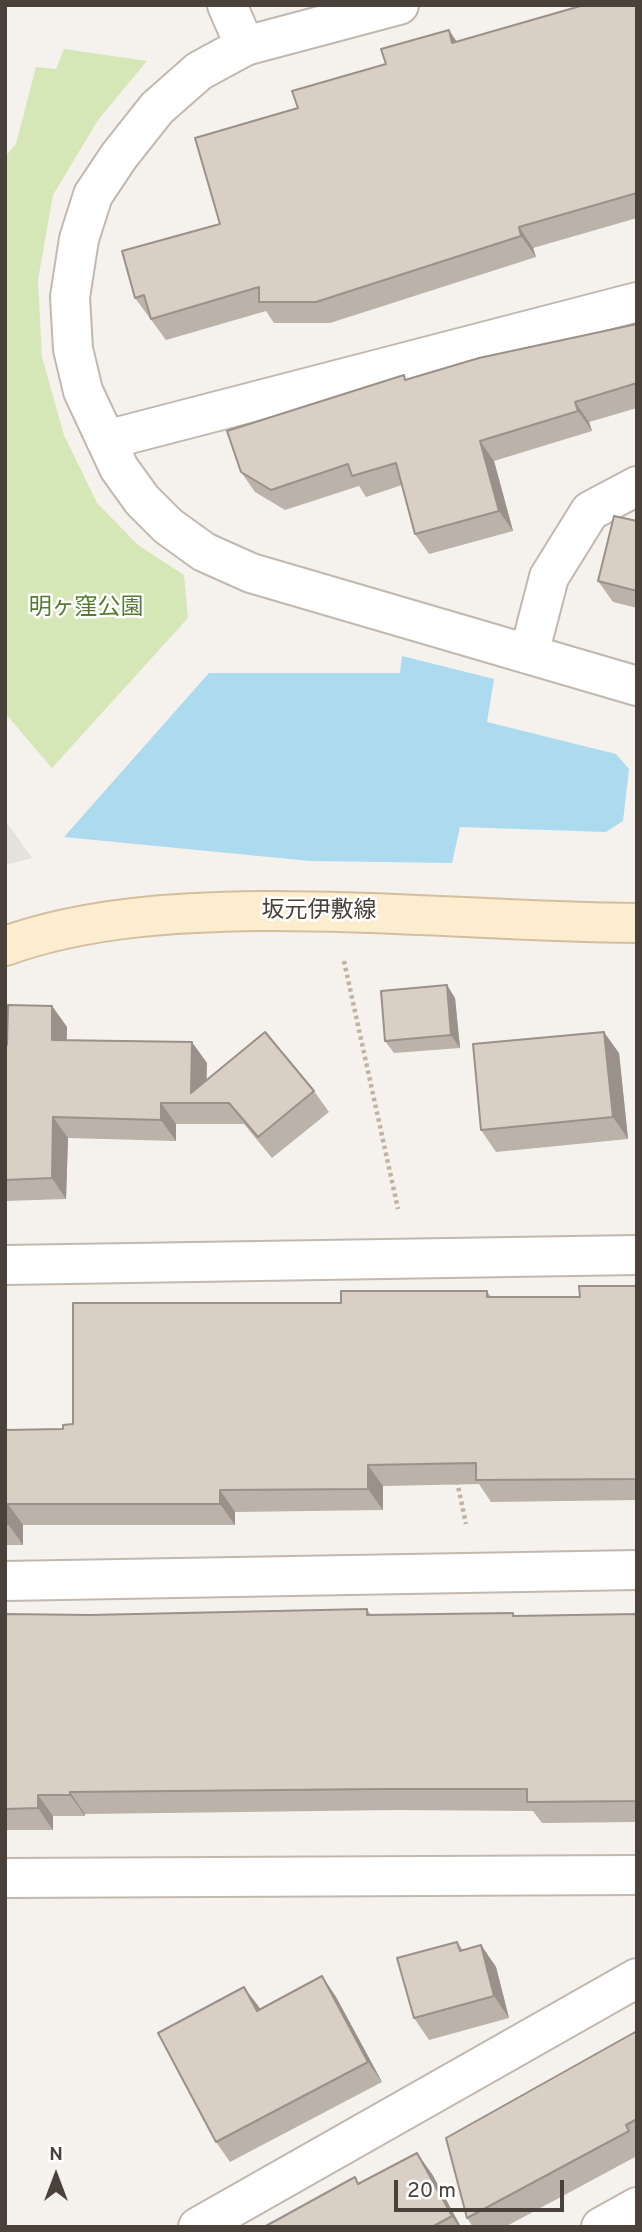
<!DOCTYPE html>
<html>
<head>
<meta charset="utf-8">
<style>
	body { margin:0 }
	#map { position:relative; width:642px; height:2232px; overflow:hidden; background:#f5f1ec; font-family:Overpass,sans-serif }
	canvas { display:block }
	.frame { position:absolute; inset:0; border:7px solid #4a423a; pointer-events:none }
	.north { position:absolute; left:21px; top:2141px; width:70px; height:70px; -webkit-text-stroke:5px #fff; paint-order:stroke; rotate:0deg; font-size:19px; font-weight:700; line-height:28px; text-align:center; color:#4a423a }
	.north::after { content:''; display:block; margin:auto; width:24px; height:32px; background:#4a423a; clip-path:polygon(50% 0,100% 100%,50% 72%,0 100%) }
	.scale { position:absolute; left:394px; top:2180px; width:170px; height:32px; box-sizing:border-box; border:4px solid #4a423a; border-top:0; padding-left:9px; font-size:21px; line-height:24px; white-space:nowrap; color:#4a423a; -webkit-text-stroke:5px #fff; paint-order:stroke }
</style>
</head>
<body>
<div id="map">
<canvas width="642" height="2232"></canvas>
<div class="frame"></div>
<div class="north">N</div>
<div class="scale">20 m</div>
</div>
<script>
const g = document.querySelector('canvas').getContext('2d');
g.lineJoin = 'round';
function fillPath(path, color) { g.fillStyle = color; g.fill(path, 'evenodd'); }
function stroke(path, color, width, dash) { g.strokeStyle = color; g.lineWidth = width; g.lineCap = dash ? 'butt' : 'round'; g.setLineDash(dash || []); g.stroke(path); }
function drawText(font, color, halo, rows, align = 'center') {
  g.font = font + ' Overpass,"Noto Sans JP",sans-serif'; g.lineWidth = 5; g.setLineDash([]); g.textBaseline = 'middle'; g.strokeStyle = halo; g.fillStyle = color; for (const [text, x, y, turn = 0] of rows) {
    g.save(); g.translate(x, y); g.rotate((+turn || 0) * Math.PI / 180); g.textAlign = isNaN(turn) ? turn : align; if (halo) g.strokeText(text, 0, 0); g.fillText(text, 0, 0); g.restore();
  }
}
fillPath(new Path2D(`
	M5,820L32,858L5,865Z`), '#e5e1dd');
fillPath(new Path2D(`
	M64,49L147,61L98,120L53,195L38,280L42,357L64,435L97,503L138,545L184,575L188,618L52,768L5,713V157L16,144L36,67L56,69Z`), '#d6e7b7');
fillPath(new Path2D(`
	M402,656L494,679L487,722L616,754L629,769L623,821L606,832L460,827L452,863L310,861L64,837L209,673H400Z`), '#acdaee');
const minor = new Path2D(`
	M227,5L245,46
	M106,440L637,302
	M529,654L549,577L590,511L637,486
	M5,1265L637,1255
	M5,1581L637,1570
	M5,1878L637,1875
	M198,2227L637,1978
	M601,2227L637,2207`);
const tertiary = new Path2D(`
	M399,5L245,46L199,71L157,108L119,156L93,195L79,239L70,297L73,349L83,391L119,468L142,500L168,526L204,552L251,573L637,686`);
const secondary = new Path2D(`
	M5,946C86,917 177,912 261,911C387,910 511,922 637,923`);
stroke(minor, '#c1b8af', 42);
stroke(tertiary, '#c1b8af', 42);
stroke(secondary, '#d3bf9d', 42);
stroke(new Path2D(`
	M344,961L398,1209
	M457,1481L466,1524`), '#c2b3a0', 4.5, [3.5, 3.5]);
stroke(minor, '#fff', 38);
stroke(tertiary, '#fff', 38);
stroke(secondary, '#fdedcf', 38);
fillPath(new Path2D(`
	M637,5V218L533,248L536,257L330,323H274L266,311L166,340L135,298L220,224L298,108L386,64L457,42Z
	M637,324V408L589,422L592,431L494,461L513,531L429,554L415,534L402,485L366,497L359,486L285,510L255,492L241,472L407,380Z
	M637,521V608L613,602L598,581Z
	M455,998L460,1048L394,1053L385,1041Z
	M52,1006L67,1027V1040L207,1063L206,1080L314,1091L329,1112L272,1158L244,1124H176V1141L68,1138L66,1199L5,1201V1045H7Z
	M619,1053L628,1139L496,1152L481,1130Z
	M637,1286V1500L491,1502L479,1484L383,1486V1510L235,1512V1525H23V1545H5V1430L63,1429L341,1303L487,1291L491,1297H580Z
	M367,1609L371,1615L513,1613L515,1616L637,1614V1822L542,1823L533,1811L397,1810L85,1814V1816H53V1830H5V1614L90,1615Z
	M457,1942L463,1950L481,1945L496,1967L509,2018L429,2040L414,2018Z
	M322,1976L336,1997L382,2082L230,2162L216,2142L260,2010Z
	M637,2031V2156L505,2227H473L467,2218Z
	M432,2174L461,2227H264L359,2184Z`), '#bbb2a9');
fillPath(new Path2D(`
	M449,30L463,51L452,43Z
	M519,227L533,248L536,257L521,236Z
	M575,402L589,422L592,431L578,411Z
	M480,441L494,461L513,531L499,511Z
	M447,985L455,998L460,1048L451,1035Z
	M52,1006L67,1027L66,1061L52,1040Z
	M604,1032L619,1053L628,1139L613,1117Z
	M192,1042L207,1063L206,1103L191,1093Z
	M161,1103L176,1124V1141L161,1120Z
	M53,1117L68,1138L66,1199L52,1178Z
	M368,1465L383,1486V1510L368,1489Z
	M220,1490L235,1512V1525L220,1504Z
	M8,1504L23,1525V1545L8,1524Z
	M70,1792L85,1814V1816L70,1795Z
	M38,1795L53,1816V1830L38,1808Z
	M481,1945L496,1967L509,2018L494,1996Z
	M322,1976L336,1997L382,2082L368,2062Z
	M244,1987L259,2007L272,2032L257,2011Z
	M417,2153L432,2174L461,2227H459L452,2216Z`), '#99918a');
const building = new Path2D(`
	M584,5H637V193L519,227L521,236L316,302H259V287L151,319L144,295L135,298L122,251L220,224L195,138L298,108L292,91L386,64L381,49L449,30L452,43Z
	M637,324V383L575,402L578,411L480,441L499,511L415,534L396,463L352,476L348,464L271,490L241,472L227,431L404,375L405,380L479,358Z
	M614,516L637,521V591L598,581Z
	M447,985L451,1035L385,1041L381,991Z
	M8,1005L52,1006V1040L192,1042L191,1093L265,1032L314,1091L258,1137L229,1103H161V1120L53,1117L52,1178L5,1180V1045H7Z
	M604,1032L613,1117L481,1130L473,1044Z
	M579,1286H637V1479L476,1480V1463L368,1465V1489L220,1490V1504H8V1524H5V1430L63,1429V1425L73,1424V1303H341V1291H487V1297H580Z
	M367,1609V1615L513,1613V1616L637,1614V1801L527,1802V1789H382L70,1792V1795H38V1808L5,1809V1614L90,1615Z
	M457,1942L460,1951L481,1945L494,1996L414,2018L397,1958Z
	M322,1976L368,2062L216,2142L158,2033L244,1987L257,2011Z
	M637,2031V2119L626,2125L629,2131L467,2218L446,2138Z
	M417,2153L452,2216L432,2227H264L355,2177L358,2184Z`);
fillPath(building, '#dacfc5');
stroke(building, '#99918a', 2);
drawText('23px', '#537a2e', '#fff', [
	["明ヶ窪公園",86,609]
]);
drawText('23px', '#4a423a', '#fff', [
	["坂元伊敷線",319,912]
]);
</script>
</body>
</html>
